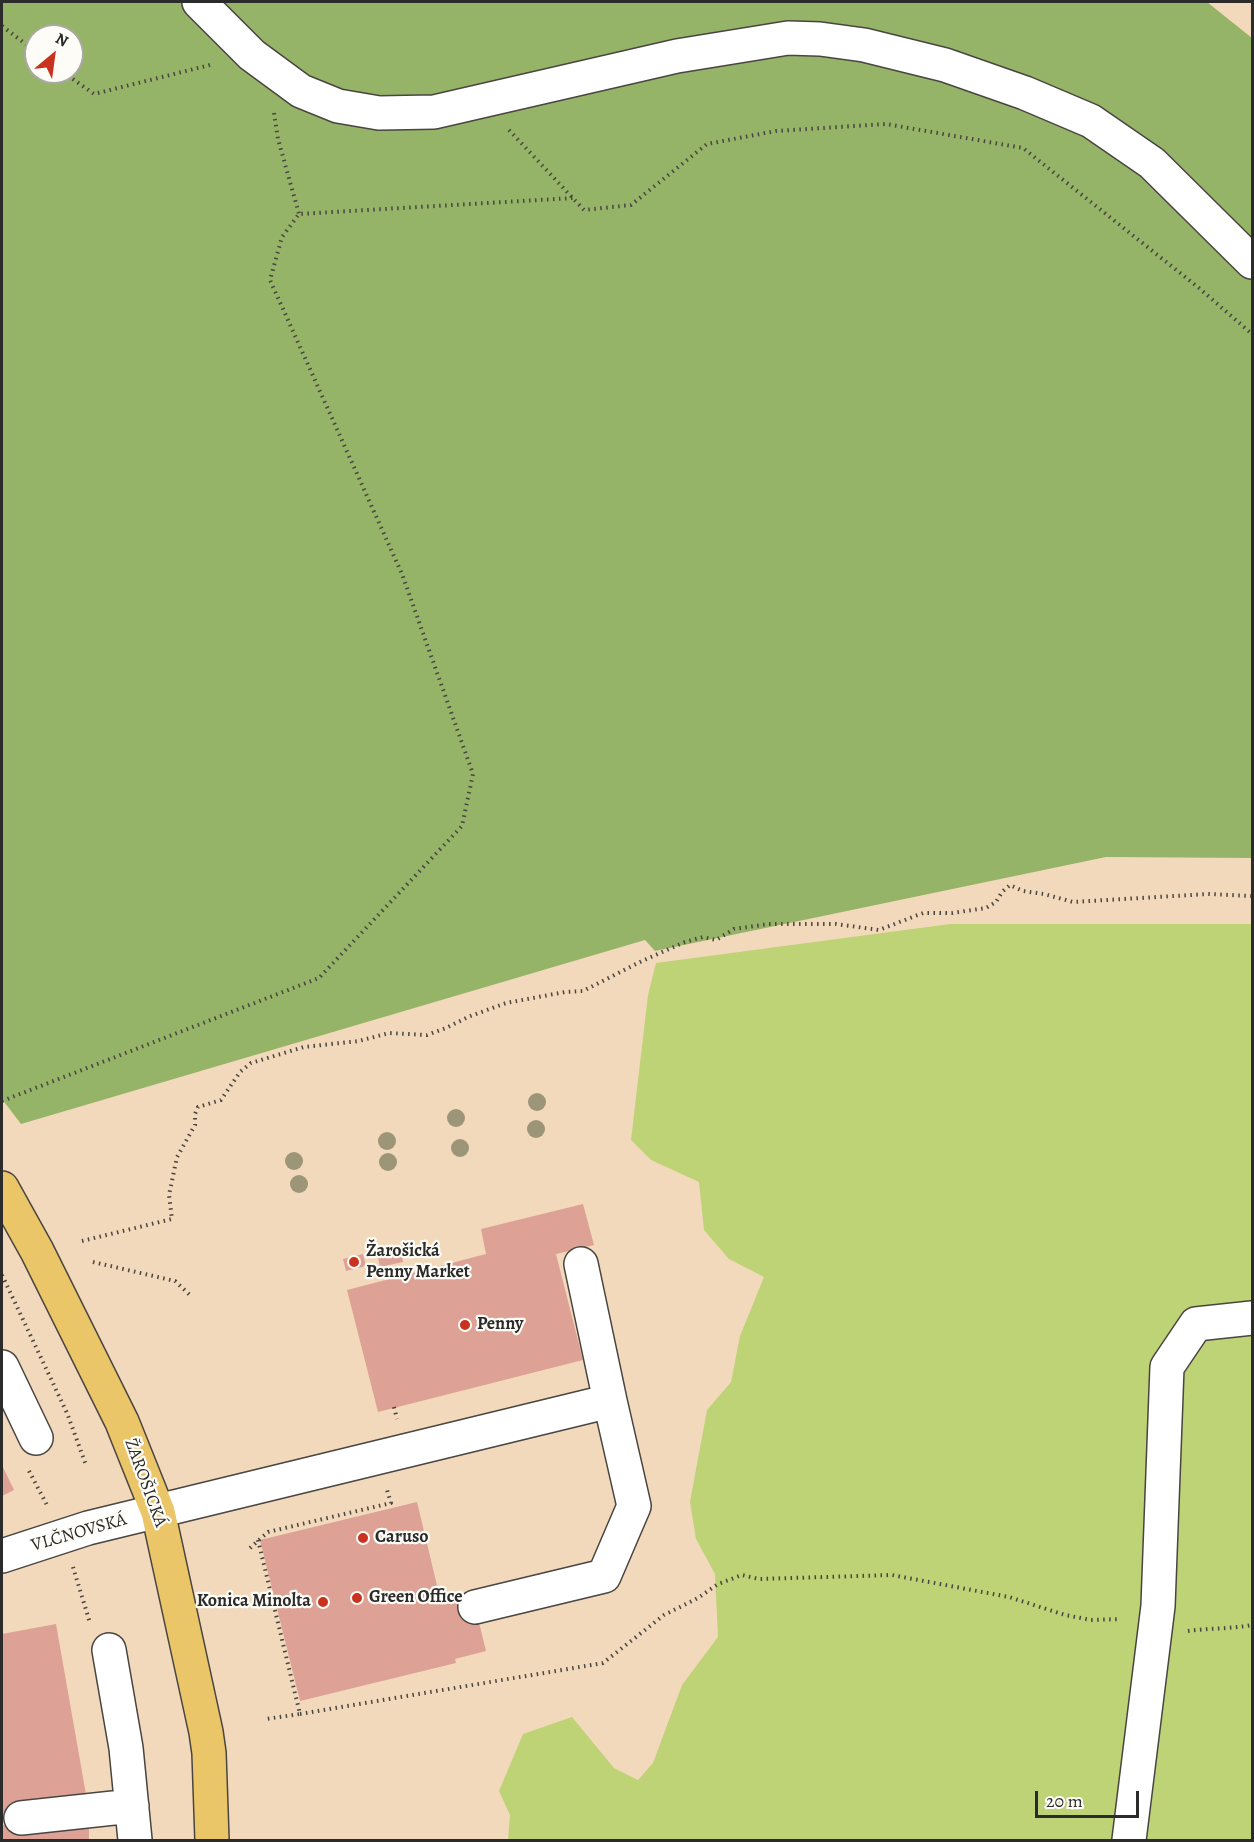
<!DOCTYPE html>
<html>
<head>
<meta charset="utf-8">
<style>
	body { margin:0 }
	#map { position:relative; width:1254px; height:1842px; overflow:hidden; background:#f3d9bb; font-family:Alegreya,serif }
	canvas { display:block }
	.frame { position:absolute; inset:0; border:3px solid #2b2b2b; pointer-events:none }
	.north { position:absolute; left:24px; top:24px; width:60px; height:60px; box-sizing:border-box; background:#fdfcf7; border:2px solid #a9a8a5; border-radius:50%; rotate:29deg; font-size:16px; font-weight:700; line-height:24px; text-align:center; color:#2b2b2b }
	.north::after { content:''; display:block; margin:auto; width:21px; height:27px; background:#c8321e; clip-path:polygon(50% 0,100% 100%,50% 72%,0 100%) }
	.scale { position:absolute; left:1035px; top:1791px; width:104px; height:27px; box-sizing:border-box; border:3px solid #2b2b2b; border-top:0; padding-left:8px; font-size:18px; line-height:21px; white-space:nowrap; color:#2b2b2b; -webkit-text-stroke:4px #fdfcf7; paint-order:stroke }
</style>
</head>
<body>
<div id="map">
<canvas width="1254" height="1842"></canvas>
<div class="frame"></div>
<div class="north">N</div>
<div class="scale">20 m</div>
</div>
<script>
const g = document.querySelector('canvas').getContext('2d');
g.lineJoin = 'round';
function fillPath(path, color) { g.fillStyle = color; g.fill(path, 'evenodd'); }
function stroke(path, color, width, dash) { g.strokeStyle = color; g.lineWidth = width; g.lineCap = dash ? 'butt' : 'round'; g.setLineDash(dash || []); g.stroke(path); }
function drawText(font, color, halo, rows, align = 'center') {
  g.font = font + ' Alegreya,serif'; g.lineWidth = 4.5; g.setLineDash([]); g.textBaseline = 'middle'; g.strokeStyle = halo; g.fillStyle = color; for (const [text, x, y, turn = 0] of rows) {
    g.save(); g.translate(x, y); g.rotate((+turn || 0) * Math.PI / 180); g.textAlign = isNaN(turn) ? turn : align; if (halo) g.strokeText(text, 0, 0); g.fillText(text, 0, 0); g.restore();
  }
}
fillPath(new Path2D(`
	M950,924H1252V1840H508L510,1815L499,1791L523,1734L572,1717L614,1768L638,1780L653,1763L682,1685L718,1637L715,1574L696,1539L690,1502L707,1410L731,1382L740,1336L764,1277L729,1259L704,1230L699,1182L651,1160L631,1140L648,995L656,963Z`), '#bed276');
fillPath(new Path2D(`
	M2,2H1207L1252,38V858L1106,857L655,951L645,940L21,1124L2,1099ZM36,36H72V72H36Z`), '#96b467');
fillPath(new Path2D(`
	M583,1204L594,1245L556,1254L583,1360L378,1412L347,1290L486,1254L481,1229Z
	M400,1247L403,1262L380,1267L377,1252Z
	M363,1254L366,1266L346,1271L343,1259Z
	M2,1465L14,1490L2,1496Z
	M417,1502L441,1602L472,1594L486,1651L455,1659L456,1663L300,1701L260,1540Z
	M56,1624L87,1800L2,1815V1634Z
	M89,1824V1840H2V1825Z`), '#dda195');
const minor = new Path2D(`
	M199,2L252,55L301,91L338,106L379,113L434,112L677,56L788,38L820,39L864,45L945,65L1025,93L1091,121L1152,163L1252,262
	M581,1264L610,1401
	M2,1367L36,1438
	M2,1556L88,1528L610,1401L634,1506L604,1576L475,1607
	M109,1650L126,1748L135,1840
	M21,1818L132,1806
	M1129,1840L1158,1606L1167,1367L1196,1324L1252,1318`);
const major = new Path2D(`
	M2,1188L37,1251L122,1422L158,1512L206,1732L209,1753L212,1840`);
stroke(minor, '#494541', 36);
stroke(major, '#494541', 36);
stroke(new Path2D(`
	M2,26L36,52
	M63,72L94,94L214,64
	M274,113L278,139L299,214
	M509,130L584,210L631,205L707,144L776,131L886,124L1023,148L1199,288L1252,334
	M2,1101L319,978L462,826L473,774L402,574L270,280L282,237L299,214L573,198
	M82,1241L172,1219L169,1195L177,1157L195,1125V1114L198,1107L221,1100L240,1072L251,1063L304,1047L359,1041L389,1033L427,1035L446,1028L468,1017L506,1003L565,992L583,991L642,961L685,942L703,937L716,940L734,929L769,924H836L879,930L923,913H952L986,908L996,902L1002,892L1010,885L1023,891L1044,894L1073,902L1208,894L1252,896
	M93,1262L175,1281L190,1295
	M2,1275L67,1413L86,1465
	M394,1407L397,1419
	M29,1471L48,1507
	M258,1540L300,1714L266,1719
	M250,1548L268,1532L391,1503L387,1490
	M73,1567L90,1623
	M1188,1631C1209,1628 1231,1629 1252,1625
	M300,1714L603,1663L664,1615L698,1598L718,1584L742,1575L759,1579L892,1575L1009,1597L1065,1615L1091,1620L1121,1619`), '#494541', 4, [1.5, 4.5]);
stroke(minor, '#fff', 33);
stroke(major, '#eac669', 33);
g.fillStyle = '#9d9578';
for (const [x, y] of [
	[537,1102],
	[456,1118],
	[536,1129],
	[387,1141],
	[460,1148],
	[294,1161],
	[388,1162],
	[299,1184]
]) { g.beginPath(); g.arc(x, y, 9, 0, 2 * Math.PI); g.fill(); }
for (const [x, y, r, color] of [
	[354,1262,6,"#c8321e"],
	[465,1325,6,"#c8321e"],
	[363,1538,6,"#c8321e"],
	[357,1598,6,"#c8321e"],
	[323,1602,6,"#c8321e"]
]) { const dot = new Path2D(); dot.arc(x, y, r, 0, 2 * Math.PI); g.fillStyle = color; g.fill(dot); stroke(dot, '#fdfcf7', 2); }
drawText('bold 18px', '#2b2b2b', '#fdfcf7', [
	["Žarošická",366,1252],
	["Penny Market",366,1273],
	["Penny",477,1325],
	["Caruso",375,1538],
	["Green Office",369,1598],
	["Konica Minolta",311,1602,"right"]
], 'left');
drawText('18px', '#2b2b2b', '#fdfcf7', [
	["ŽAROŠICKÁ",145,1483,70],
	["VLČNOVSKÁ",79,1533,-16]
]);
</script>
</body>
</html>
